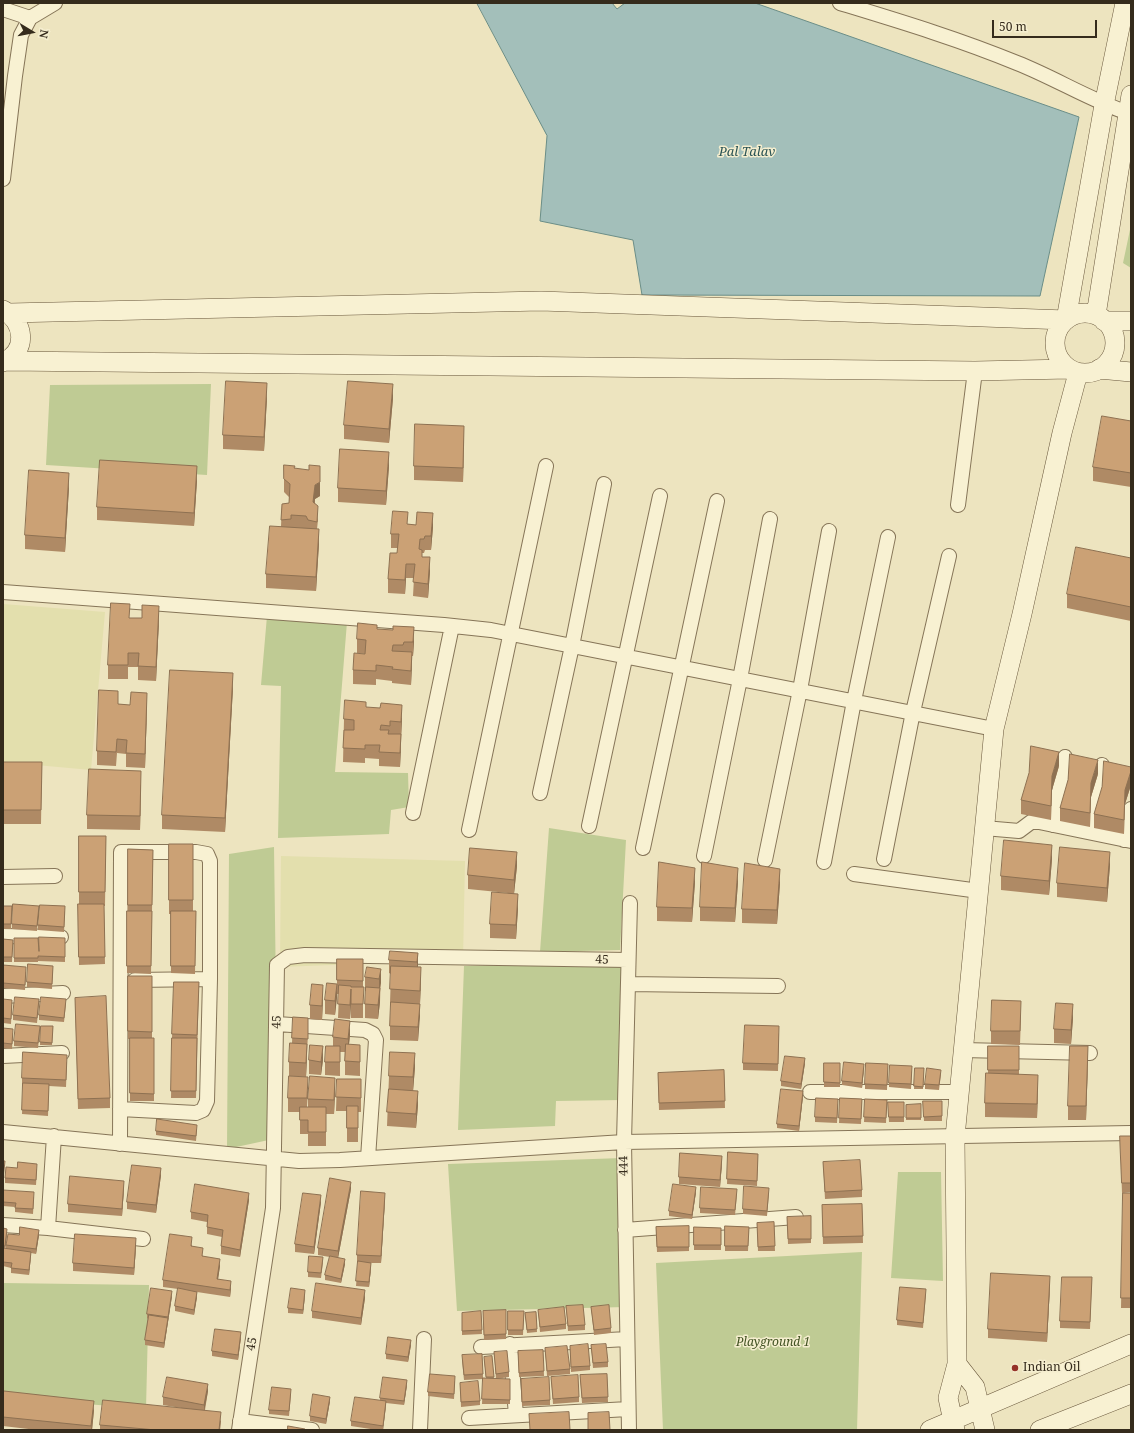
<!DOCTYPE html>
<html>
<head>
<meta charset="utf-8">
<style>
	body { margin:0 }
	#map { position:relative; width:1134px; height:1433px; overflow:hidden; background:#ede4bf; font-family:"Noto Serif",serif }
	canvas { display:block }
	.frame { position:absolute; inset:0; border:4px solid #352b1c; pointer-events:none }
	.north { position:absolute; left:12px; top:12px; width:40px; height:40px; -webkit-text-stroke:3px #f5eecf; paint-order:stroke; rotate:100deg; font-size:11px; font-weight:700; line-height:16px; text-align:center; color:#352b1c }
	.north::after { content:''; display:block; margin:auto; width:14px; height:18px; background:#352b1c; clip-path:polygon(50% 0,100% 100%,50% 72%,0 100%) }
	.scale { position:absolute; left:992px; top:20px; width:105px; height:18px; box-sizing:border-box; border:2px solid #352b1c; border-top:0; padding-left:5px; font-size:12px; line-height:14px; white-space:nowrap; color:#352b1c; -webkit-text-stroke:3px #f5eecf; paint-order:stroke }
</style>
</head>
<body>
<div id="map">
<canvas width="1134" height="1433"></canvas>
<div class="frame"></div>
<div class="north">N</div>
<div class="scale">50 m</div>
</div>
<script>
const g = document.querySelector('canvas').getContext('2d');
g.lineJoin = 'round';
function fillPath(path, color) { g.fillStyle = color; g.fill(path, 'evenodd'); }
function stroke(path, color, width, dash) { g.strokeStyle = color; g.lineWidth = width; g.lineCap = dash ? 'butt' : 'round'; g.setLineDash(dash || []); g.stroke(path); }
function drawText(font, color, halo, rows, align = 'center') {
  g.font = font + ' "Noto Serif",serif'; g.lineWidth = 3; g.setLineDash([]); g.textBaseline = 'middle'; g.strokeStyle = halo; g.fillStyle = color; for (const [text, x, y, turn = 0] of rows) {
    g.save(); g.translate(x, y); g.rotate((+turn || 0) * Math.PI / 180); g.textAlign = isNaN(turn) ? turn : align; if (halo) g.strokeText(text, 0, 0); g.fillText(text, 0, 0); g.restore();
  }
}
fillPath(new Path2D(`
	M3,604L105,612L91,770L3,762Z
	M281,856L465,861L463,960L280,967Z`), '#e3dfad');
fillPath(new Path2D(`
	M1131,225V268L1123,263Z
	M211,384L207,475L46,465L50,385Z
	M267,616L347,622L335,772L408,773L409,807L391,810L389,834L278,838L281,686L261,685Z
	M549,828L626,840L620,950L540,952Z
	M274,847L278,1138L227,1149L229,854Z
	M624,962L622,1100L556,1101L555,1126L458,1130L464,966Z
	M622,1158L626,1307L457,1311L448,1164Z
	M898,1172H941L943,1281L891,1278Z
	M862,1252L857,1430H663L656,1263Z
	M3,1283L149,1285L146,1409L3,1397Z`), '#bfcb94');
const water = new Path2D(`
	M477,3H612L617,9L625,3H755L1079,117L1040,296L642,295L633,240L540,221L547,136Z`);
fillPath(water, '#a3bfba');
stroke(water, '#6a8d87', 1);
const street = new Path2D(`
	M840,3C899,21 959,39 1017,63C1055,78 1088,99 1128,113
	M3,9L30,18
	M3,179L15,76L21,35L30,18L55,3
	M958,505L975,371
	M3,592L444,625L491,630L994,729
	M540,793L572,646L604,484
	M413,813L452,626
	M1053,825L1065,757
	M589,826L660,496
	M984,828L1019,831L1031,822H1039L1131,841
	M469,830L546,466
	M1090,832L1102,765
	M1124,840L1131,809
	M643,848L717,501
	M704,856L740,679L770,519
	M884,859L913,712L949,556
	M765,860L800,690L829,531
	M824,862L854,701L888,537
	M854,874L979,891
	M3,877L55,876
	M3,936L61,937
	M135,980L210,979
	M628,984L778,986
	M3,996L63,993
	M277,1024L365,1030L373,1034L376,1040L368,1158
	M963,1050L1090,1053
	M3,1056L62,1053
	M810,1092H959
	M3,1132L299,1161L340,1160L624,1142L1131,1133
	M54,1136L48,1228L143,1239
	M120,1144L121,852H196L207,854L210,861V979L207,1101L203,1110L196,1113L120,1109
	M3,1225L48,1228
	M625,1230L796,1217
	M510,1344L516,1415
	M481,1347L627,1339
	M469,1418L628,1409
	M240,1421L312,1430
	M239,1430L273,1208L277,965L288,957L305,955L628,960
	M420,1430L424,1339
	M629,1430L624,1142L630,903`);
const secondary = new Path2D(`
	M3,310C25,321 28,352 3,362
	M9,313L541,301L1066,320L1104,105L1125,3
	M1055 343a30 30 0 1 1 60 0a30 30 0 1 1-60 0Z
	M1096,315L1131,95
	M1104,321H1131
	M6,361L975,371L1069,369
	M1099,369L1131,372
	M957,1364L975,1387L985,1430
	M930,1430L1131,1344
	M955,1430L948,1398L957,1364L955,1137L994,729L1022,614L1062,433L1078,373
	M1040,1430L1131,1394`);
stroke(street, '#867558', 16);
stroke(secondary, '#68563b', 20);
stroke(street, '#f8f1d2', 14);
stroke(secondary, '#f8f1d2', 19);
fillPath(new Path2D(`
	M267,397L264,451L223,449V435Z
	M393,398L389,443L344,439V425Z
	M1131,421V487L1093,481V467Z
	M464,440L463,482L414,480V466Z
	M284,465L295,468L320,496L315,499V503L318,520L317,529L319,543L316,591L266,588V574L281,526L282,504L289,503V497L284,492Z
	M389,466L386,505L338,502V488Z
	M197,480L194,526L97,520V507Z
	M69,487L65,552L25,549V535Z
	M408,524L433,527L431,550H425L424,553H422V557L430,571L428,598L413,596L414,578H406L405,594L388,593V579L397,553L398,548H391V534Z
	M1131,558V621L1067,608V594Z
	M130,618L159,620L156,681L138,680V667H128V679H108V665Z
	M377,629L414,641L413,656H412L411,685L392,683V681L376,679V685L353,684V670L365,654L357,653V639Z
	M233,687L225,832L162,829V815Z
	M118,704L147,707L145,768L126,767V754L117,753L116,766L97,765V751Z
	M366,707L402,718L400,767L379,766V759L365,758V763L343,762L344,719Z
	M3,762H42L41,824H3Z
	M1059,766L1052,790L1051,820L1021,814V800Z
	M1131,767V785L1125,804L1124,834L1094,828V814Z
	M1098,774L1091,797L1090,827L1060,821V808Z
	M141,785L140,830L87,829V815Z
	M1131,815V834H1130V820Z
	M79,836H106L105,906H104L105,964L79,965L78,904H79Z
	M169,844H193V911H196L195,974L171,973V914H169Z
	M128,849L153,850L151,974L127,973Z
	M1052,859L1049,895L1001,890V876Z
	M1110,865L1107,902L1057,897V883Z
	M517,866L514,893L518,908L516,939L490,938V924L508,893L468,889V875Z
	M695,882L692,922L657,921V907Z
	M738,882L735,922L700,921V907Z
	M780,883L777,924L742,923V909Z
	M3,906H12L11,929H3Z
	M39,910L37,931L12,929V924Z
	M65,911L64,932L38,930V925Z
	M14,938L39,951L65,938V962L38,961V962H14Z
	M3,939L13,940L12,962H3Z
	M418,953V967L421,981L418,1041L390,1040V1026L391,1003H390L391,974L389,973V960Z
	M337,959H363V1018H351V1003L350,1019L338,1018L339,994H337L335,1015L325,1014V1000L337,984Z
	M3,965L26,972L25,990L3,988Z
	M381,969L380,1002L378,1019L365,1018V1004L366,991H365V977Z
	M53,970L52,989L27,987V982Z
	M128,976H152V1038H154V1101H130V1039H128Z
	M174,982H199L196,1098H171L172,1038Z
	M75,998L110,1098V1108L78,1109Z
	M3,999L12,1005L11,1024L3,1023Z
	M323,999L322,1020L310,1019V1005Z
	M39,1004L37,1023L13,1020V1015Z
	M66,1004L64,1022L39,1020V1015Z
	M1021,1015L1020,1045L991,1044V1031Z
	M293,1017L308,1032L306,1077L289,1076V1062L292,1043Z
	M1073,1018L1071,1044L1054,1043V1029Z
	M41,1026H53L52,1045H40Z
	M3,1028L13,1033L12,1049L3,1048Z
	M40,1031L38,1048L14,1046V1041Z
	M779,1033L778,1071L743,1070V1063Z
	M350,1035L349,1044L360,1059V1076L345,1075V1052H340V1076L325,1075V1062L333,1046V1037Z
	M988,1046H1019V1074L1038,1088L1037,1118L985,1117V1103L988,1073Z
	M309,1060H323L321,1075L309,1074Z
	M1088,1060L1086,1120H1068V1106Z
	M67,1062L66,1087L49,1086L48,1116L22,1114L23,1085H22V1078Z
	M805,1063L801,1089L781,1086V1081Z
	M824,1063H840V1087H824Z
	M888,1064L887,1090L865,1089V1084Z
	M415,1067L413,1091L418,1105L416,1128L387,1126L389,1076Z
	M864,1068L862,1088L842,1085V1081Z
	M915,1068H924L923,1089H914Z
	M724,1070L725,1108L659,1110L658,1073Z
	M912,1071L911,1089L889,1087V1083Z
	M941,1074L939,1090L925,1089V1084Z
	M337,1079L361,1093V1112H358V1142H347V1111H336Z
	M308,1091L307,1107H308V1099L335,1092L334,1114H326V1146H308V1134H300V1112H288V1098Z
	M803,1096L799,1131L777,1128V1124Z
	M840,1098L862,1099L861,1124L839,1123Z
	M865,1099L887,1100L886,1123L864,1122Z
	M923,1101H942V1121H924Z
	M888,1102H904V1122H889Z
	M838,1104L837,1123L815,1122V1117Z
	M921,1104V1120H906V1105Z
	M197,1129L196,1141L156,1135V1131Z
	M1120,1136H1131V1192L1122,1193Z
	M728,1152L758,1154L757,1186L727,1184Z
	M823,1162L862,1190V1197L825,1199Z
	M722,1163L720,1187L679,1184V1177Z
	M17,1168L37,1169L36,1185L5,1183V1178Z
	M161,1175L156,1213L127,1209V1202Z
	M124,1188L122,1216L68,1212V1204Z
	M351,1189L338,1258L345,1264L341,1283L325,1280V1275L330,1257L318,1255V1248Z
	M3,1190L34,1197L33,1214L15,1212V1207L3,1206Z
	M696,1192L692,1219L669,1216V1211Z
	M769,1193L767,1216L743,1214V1209Z
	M1123,1193H1131V1308H1121Z
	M737,1194L735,1215L700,1213V1208Z
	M249,1200L240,1257L221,1254V1246L222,1237L207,1234V1222L191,1219V1212Z
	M385,1200L381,1263H370L371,1268L369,1287L356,1286L358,1262H357V1255Z
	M321,1202L314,1254L295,1252V1244Z
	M862,1204L863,1243L823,1244L822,1205Z
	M811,1216V1243L788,1244L787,1217Z
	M774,1222L775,1251H758L757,1223Z
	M689,1226V1251L657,1252L656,1227Z
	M725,1226L749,1227L748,1251H725Z
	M694,1227L721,1228V1250H694Z
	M3,1228L7,1233L5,1249H6V1245L19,1235H39L36,1254L31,1253L29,1275L11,1273V1268L3,1266Z
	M192,1244V1246L203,1256L220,1266L218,1279L231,1288L230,1297L197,1292V1297L194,1315L175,1311V1306L178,1289L163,1287V1280Z
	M136,1246L134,1275L73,1271V1263Z
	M323,1262L321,1278L308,1277V1272Z
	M1092,1277L1090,1329L1060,1328V1321Z
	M1050,1286L1047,1342L988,1338V1329Z
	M926,1294L923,1328L897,1325V1320Z
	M305,1295L303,1314L288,1313V1308Z
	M172,1296L164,1348L145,1345V1340L148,1319L147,1318V1314Z
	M365,1298L361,1325L312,1318V1311Z
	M566,1306L585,1325V1330L568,1331Z
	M591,1307L611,1328V1333L594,1335Z
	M506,1310V1339L484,1340L483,1311Z
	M538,1310L566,1324V1329L540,1332Z
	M481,1311L482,1334L462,1335V1313Z
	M508,1311H524L523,1335H508Z
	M536,1312L537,1332L527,1333L525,1313Z
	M241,1337L238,1360L212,1356V1351Z
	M411,1345L408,1362L386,1359V1354Z
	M591,1345L608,1362V1367L593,1368Z
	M570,1346L590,1366V1370L571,1372Z
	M545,1348L570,1369V1374L547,1376Z
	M543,1350L544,1376L519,1377L518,1351Z
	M494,1352L509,1372V1377L496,1379Z
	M482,1354L483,1378H486L484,1359L492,1356L494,1379H510V1404H482L483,1379L464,1380L462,1360Z
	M607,1374L608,1402L582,1403L580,1375Z
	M551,1377L579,1397V1402L553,1404Z
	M521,1379L550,1400V1405L522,1406Z
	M455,1381L454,1399L428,1396V1392Z
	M460,1383L480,1401V1405L461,1407Z
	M407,1385L404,1405L386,1403L383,1430H377L351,1426V1421L380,1401V1398Z
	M208,1391L205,1410L221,1421L220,1430H100V1425L181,1408L163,1405V1397Z
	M291,1394L289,1416L269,1414V1410Z
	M3,1401L94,1410L92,1430H37L3,1426Z
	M330,1401L326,1424L310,1421V1416Z`), '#af8a65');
fillPath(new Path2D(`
	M267,383V397L264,451V437Z
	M393,384V398L389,443V429Z
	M464,426V440L463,482V468Z
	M389,452V466L386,505V491Z
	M197,466V480L194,526V513Z
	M69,473V487L65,552V538Z
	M320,482V496L315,499L313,516V502L315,485Z
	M433,513V527L431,550V536Z
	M319,529V543L316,591V577Z
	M430,557V571L428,598V584Z
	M406,564V578L405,594V580Z
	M159,606V620L156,681V667Z
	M414,627V641L413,656V642Z
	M412,652V666L411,685V671Z
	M233,673V687L225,832V818Z
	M147,693V707L145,768V754Z
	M402,705V718L401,736V722Z
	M401,734V748L400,767V753Z
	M1059,752V766L1052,790L1051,820L1052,776Z
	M1098,760V774L1091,797L1090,827L1091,783Z
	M141,771V785L140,830V816Z
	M1131,771V785L1125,804L1124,834L1125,790Z
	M1052,845V859L1049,895V881Z
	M517,852V866L514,894V880Z
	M1110,852V865L1107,902V888Z
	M695,868V882L692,922V908Z
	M738,868V882L735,922V908Z
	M780,869V883L777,924V910Z
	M518,894V908L516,939V925Z
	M418,953V967L417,976V962Z
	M421,967V981L420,1005V991Z
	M381,969V983L379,993V979Z
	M337,984V998L335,1015V1001Z
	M323,985V999L322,1020V1006Z
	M380,988V1002L378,1019V1005Z
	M351,989V1003L350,1019V1005Z
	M420,1004V1017L418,1041V1027Z
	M1073,1004V1018L1071,1044V1030Z
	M350,1021V1035L348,1053V1039Z
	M307,1044V1058L306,1077V1063Z
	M323,1046V1060L321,1075V1062Z
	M1088,1046V1060L1086,1120V1106Z
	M415,1053V1067L413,1091V1077Z
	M805,1058V1063L801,1089V1084Z
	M864,1064V1068L862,1088V1083Z
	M1038,1075V1088L1037,1118V1104Z
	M335,1078V1092L334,1114V1100Z
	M418,1091V1105L416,1128V1114Z
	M803,1091V1096L799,1131V1126Z
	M722,1156V1163L720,1187V1180Z
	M161,1168V1175L156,1213V1205Z
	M124,1181V1188L122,1216V1209Z
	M351,1182V1189L338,1258V1251Z
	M696,1187V1192L692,1219V1215Z
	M249,1193V1200L240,1257V1250Z
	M385,1193V1200L381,1263V1256Z
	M321,1195V1202L314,1254V1247Z
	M7,1229V1233L5,1251V1246Z
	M39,1230V1235L36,1254V1249Z
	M136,1238V1246L134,1275V1268Z
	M31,1252V1256L29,1275V1270Z
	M220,1259V1266L217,1286V1279Z
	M345,1259V1264L341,1283V1279Z
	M371,1263V1268L369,1287V1282Z
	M1050,1276V1286L1047,1342V1333Z
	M231,1281V1288L230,1297V1290Z
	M305,1290V1295L303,1314V1310Z
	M365,1290V1298L361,1325V1318Z
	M172,1291V1296L164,1348V1343Z
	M197,1292V1297L194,1315V1310Z
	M241,1332V1337L238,1360V1355Z
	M411,1340V1345L408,1362V1357Z
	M407,1380V1385L404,1405V1401Z
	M208,1384V1391L204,1412V1405Z
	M330,1397V1401L326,1424V1419Z
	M94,1401V1410L92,1430H91Z
	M386,1401V1406L383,1430V1426Z
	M221,1412L220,1430H219Z`), '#8e7152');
const building = new Path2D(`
	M226,381L267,383L264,437L223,435Z
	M348,381L393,384L389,429L344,425Z
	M1102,416L1131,421V473L1093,467Z
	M415,424L464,426L463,468L414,466Z
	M340,449L389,452L386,491L338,488Z
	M100,460L197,466L194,513L97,507Z
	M284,465L295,466L294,468L309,470V465L320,466V482L315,485L313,502L318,506L317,522L308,520L306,516L291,515V519L281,520L282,504L289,503L290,484L284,479Z
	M29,470L69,473L65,538L25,535Z
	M393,511L408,512L407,524L416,525L417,512L433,513L431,536H425L424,539H420L419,549L422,550V557H430L428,584L413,582L415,564H406L405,580L388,579L390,553H397L399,534H391Z
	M270,526L319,529L316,577L266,574Z
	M1076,547L1131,558V607L1067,594Z
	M111,603L130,604L129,618H142V605L159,606L156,667L138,666L139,653H128V665H108Z
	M358,623L377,625V629L393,630V626L414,627L413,642H404L403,645H393L392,651L412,652L411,671L392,669L393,667L376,665V671L353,670L354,653L365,654L366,640L357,639Z
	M170,670L233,673L225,818L162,815Z
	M99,690L118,691V704L130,705L131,692L147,693L145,754L126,753L127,740L117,739L116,752L97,751Z
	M345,700L366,702V707L380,708L381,703L402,705L401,722L390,721V726L381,725L380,730H389L388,734H401L400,753L379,752L380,745H365V749L343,748L344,730H354V720L344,719Z
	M1031,746L1059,752L1052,776L1051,806L1021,800L1029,773Z
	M1070,754L1098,760L1091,783L1090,813L1060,808L1068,780Z
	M1104,761L1131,767V771L1125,790L1124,820L1094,814L1102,787Z
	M3,762H42L41,810H3Z
	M89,769L141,771L140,816L87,815Z
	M79,836H106L105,892H79Z
	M1004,840L1052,845L1049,881L1001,876Z
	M169,844H193V900H169Z
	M1060,847L1110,852L1107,888L1057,883Z
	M470,848L517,852L514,880L468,875Z
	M128,849L153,850L152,905H128Z
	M659,862L695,868L692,908L657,907Z
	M702,862L738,868L735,908L700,907Z
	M745,863L780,869L777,910L742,909Z
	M492,892L518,894L516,925L490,924Z
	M13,904L39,906L37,926L12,924Z
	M78,904H104L105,957H79Z
	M40,905L65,906L64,927L38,925Z
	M3,906H12L11,924H3Z
	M127,911H152L151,966H127Z
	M171,911H196L195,966H171Z
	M39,937L65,938V957L38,956V958H14V938H38L39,951Z
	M3,939L13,940L12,957H3Z
	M390,951L418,953L417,962L389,960Z
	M337,959H363V981L337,980Z
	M28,964L53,966L52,984L27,982Z
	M3,965L26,967L25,985L3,983Z
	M391,966L421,967L420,991L390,989Z
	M367,967L381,969L379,979L365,977Z
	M128,976H152V1032L128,1031Z
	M174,982H199L197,1035L172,1034Z
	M327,983L337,984L335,1001L325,1000Z
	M312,984L323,985L322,1006L310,1005Z
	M339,985L351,986V987H364L363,1004H351V989L350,1005L338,1004Z
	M366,987L380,988L378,1005L365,1004Z
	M106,996L110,1098L78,1099L75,998Z
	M15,997L39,999L37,1018L13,1015Z
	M41,997L66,999L64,1018L39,1015Z
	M3,999L12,1000L11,1019L3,1018Z
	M992,1000L1021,1001L1020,1031H991Z
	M391,1002L420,1004L418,1027L390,1026Z
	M1056,1003L1073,1004L1071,1030L1054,1029Z
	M293,1017L308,1018V1039L292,1038Z
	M335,1019L350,1021L348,1039L333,1037Z
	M16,1024L40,1026L38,1043L14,1041Z
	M745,1025L779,1026L778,1064L743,1063Z
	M41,1026H53L52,1043L40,1042Z
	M3,1028L13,1029L12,1044L3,1043Z
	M130,1038H154V1094L130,1093Z
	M172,1038H197L196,1091H171Z
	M290,1043L307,1044L306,1063L289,1062Z
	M346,1044L360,1045V1062L345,1061Z
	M310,1045L323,1046L321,1062L309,1060Z
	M326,1046H340V1062H325Z
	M988,1046H1019V1070H988Z
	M1070,1046H1088L1086,1106H1068Z
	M23,1052L67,1055L66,1080L22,1078Z
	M390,1052L415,1053L413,1077L389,1076Z
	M785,1056L805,1058L801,1084L781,1081Z
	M844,1062L864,1064L862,1083L842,1081Z
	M824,1063H840V1083L824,1082Z
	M866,1063L888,1064L887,1085L865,1084Z
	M890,1065L912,1066L911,1084L889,1083Z
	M915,1068H924L923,1087L914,1086Z
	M927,1068L941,1070L939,1085L925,1084Z
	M724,1070L725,1101L659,1103L658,1073Z
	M986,1073L1038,1075L1037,1104L985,1103Z
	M289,1076L308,1077L307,1098H288Z
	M310,1076L335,1078L334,1100L308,1099Z
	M337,1079H361V1098L336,1097Z
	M23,1083L49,1084L48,1111L22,1110Z
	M389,1089L418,1091L416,1114L387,1112Z
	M781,1089L803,1091L799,1126L777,1124Z
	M816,1098L838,1099L837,1118L815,1117Z
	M840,1098L862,1099L861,1119L839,1118Z
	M865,1099L887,1100L886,1118L864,1117Z
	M923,1101H942V1116L924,1117Z
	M888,1102H904V1117H889Z
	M921,1104V1118H906V1105Z
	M347,1106H358V1128H347Z
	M300,1107H326V1132H308V1120H300Z
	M157,1119L197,1125L196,1136L156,1131Z
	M1120,1136H1131V1183H1122Z
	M728,1152L758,1154L757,1181L727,1179Z
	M680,1153L722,1156L720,1180L679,1177Z
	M860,1160L862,1190L825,1192L823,1162Z
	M3,1161H5L3,1179Z
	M18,1162L37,1164L36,1180L5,1178L6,1167L17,1168Z
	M132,1165L161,1168L156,1205L127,1202Z
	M70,1176L124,1181L122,1209L68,1204Z
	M330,1178L351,1182L338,1251L318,1248Z
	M195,1184L249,1193L240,1250L221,1246L223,1230L207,1227L208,1215L191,1212Z
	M673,1184L696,1187L692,1215L669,1211Z
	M744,1186L769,1188L767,1211L743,1209Z
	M701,1187L737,1189L735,1210L700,1208Z
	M3,1190L34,1192L33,1209L15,1208L16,1203L3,1202Z
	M361,1191L385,1193L381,1256L357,1255Z
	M303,1193L321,1195L314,1247L295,1244Z
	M1123,1193H1131V1298H1121Z
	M862,1204L863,1236L823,1237L822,1205Z
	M811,1216V1239H788L787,1217Z
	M774,1222L775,1246L758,1247L757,1223Z
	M689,1226V1247H657L656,1227Z
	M725,1226L749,1227L748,1246H725Z
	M20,1227L39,1230L36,1249L6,1245L8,1234L19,1235Z
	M694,1227L721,1228V1245H694Z
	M3,1228L7,1229L5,1246H3Z
	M75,1234L136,1238L134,1268L73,1263Z
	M170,1234L192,1237L191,1246L203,1248L202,1256L220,1259L217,1279L231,1281L230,1290L163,1280Z
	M3,1248L31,1252L29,1270L11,1268L12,1263L3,1262Z
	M309,1256L323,1257L321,1273L308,1272Z
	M330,1256L345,1259L341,1279L325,1275Z
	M358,1261L371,1263L369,1282L356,1281Z
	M991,1273L1050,1276L1047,1333L988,1329Z
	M1062,1277H1092L1090,1322L1060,1321Z
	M316,1283L365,1290L361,1318L312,1311Z
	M900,1287L926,1289L923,1323L897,1320Z
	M151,1288L172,1291L168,1317L147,1314Z
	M178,1288L197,1292L194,1310L175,1306Z
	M291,1288L305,1290L303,1310L288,1308Z
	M583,1305L585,1325L568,1326L566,1306Z
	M609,1305L611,1328L594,1330L591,1307Z
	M564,1307L566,1324L540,1327L538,1310Z
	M506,1310V1334L484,1335L483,1311Z
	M481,1311L482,1330L462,1331V1313Z
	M508,1311H524L523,1330H508Z
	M536,1312L537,1329L527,1330L525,1313Z
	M149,1315L168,1318L164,1343L145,1340Z
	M215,1329L241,1332L238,1355L212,1351Z
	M388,1337L411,1340L408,1357L386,1354Z
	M588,1344L590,1366L571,1367L570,1346Z
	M606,1344L608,1362L593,1363L591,1345Z
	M567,1346L570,1369L547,1371L545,1348Z
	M543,1350L544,1371L519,1373L518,1351Z
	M507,1351L509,1372L496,1374L494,1352Z
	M482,1354L483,1374L464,1375L462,1355Z
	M492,1356L494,1377H486L484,1357Z
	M430,1374L455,1376L454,1394L428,1392Z
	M607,1374L608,1397L582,1398L580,1375Z
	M578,1375L579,1397L553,1399L551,1377Z
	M167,1377L208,1384L204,1405L163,1397Z
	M383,1377L407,1380L404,1401L380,1398Z
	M549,1377L550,1400L522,1402L521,1379Z
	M483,1378L510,1379V1400L482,1399Z
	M478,1381L480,1401L461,1402L460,1383Z
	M272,1387L291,1389L289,1411L269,1410Z
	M4,1391L94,1401L91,1426L3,1417V1401Z
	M313,1394L330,1397L326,1419L310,1416Z
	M355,1397L386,1401L383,1426L351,1421Z
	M103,1400L221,1412L219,1430H156L100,1425Z
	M569,1412L570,1430H530L529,1414Z
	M609,1412L610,1430H588V1413Z
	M288,1426L305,1429V1430H288Z`);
fillPath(building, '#cba175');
stroke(building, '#8e7152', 1);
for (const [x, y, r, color] of [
	[1015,1368,4,"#953228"]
]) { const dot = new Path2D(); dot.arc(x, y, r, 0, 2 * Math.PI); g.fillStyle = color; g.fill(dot); stroke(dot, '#f5eecf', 1.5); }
drawText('12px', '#352b1c', '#f5eecf', [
	["45",602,960,1],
	["45",277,1022,-89],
	["444",624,1166,-91],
	["45",252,1344,-81]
]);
drawText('italic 12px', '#425223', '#f5eecf', [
	["Playground 1",773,1343]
]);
drawText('12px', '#352b1c', '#f5eecf', [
	["Indian Oil",1023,1368]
], 'left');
drawText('italic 13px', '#2b5455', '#f5eecf', [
	["Pal Talav",747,152]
]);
</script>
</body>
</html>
